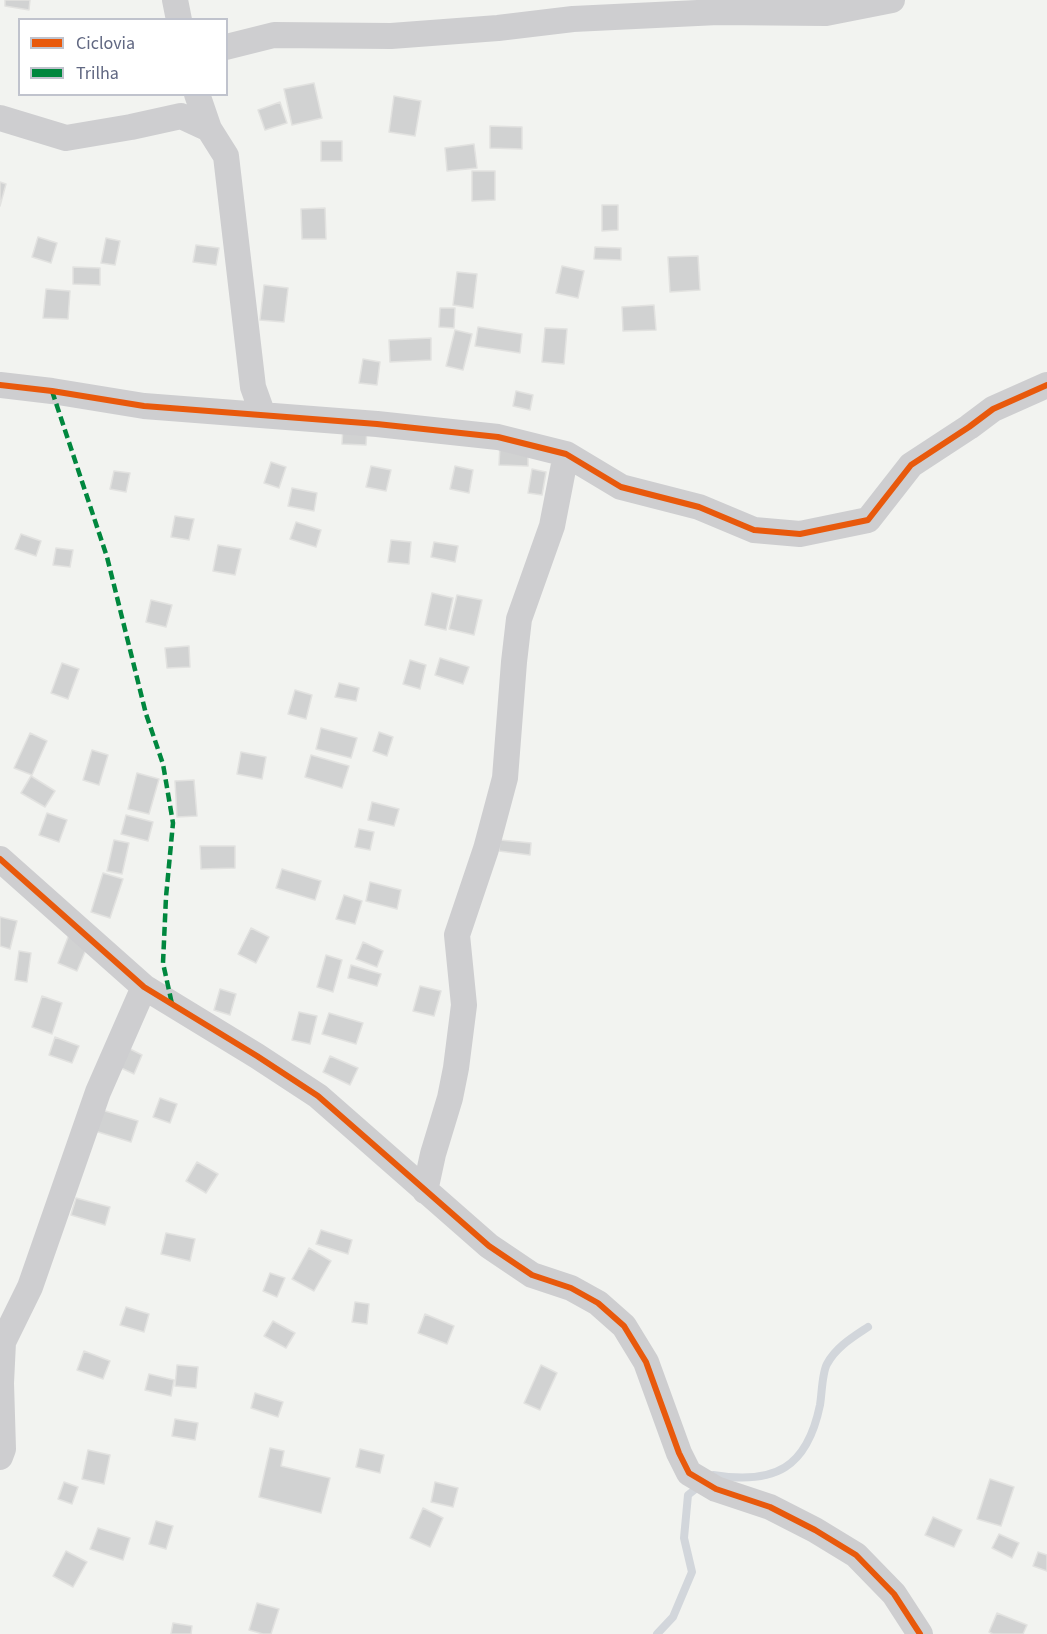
<!DOCTYPE html>
<html>
<head>
<meta charset="utf-8">
<style>
	body { margin:0 }
	#map { position:relative; width:1047px; height:1634px; overflow:hidden; background:#f2f3f0; font-family:"Source Sans 3",sans-serif }
	canvas { display:block }
	.legend { position:absolute; left:18px; top:18px; width:210px; height:78px; box-sizing:border-box; background:#fff; border:2px solid #c0c3cd; margin:0; padding:8px 10px; list-style:none; font-size:18px; color:#616882 }
	.legend li { display:flex; align-items:center; gap:12px; height:30px }
	.legend b { width:30px; border:2px solid #c0c3cd }
</style>
</head>
<body>
<div id="map">
<canvas width="1047" height="1634"></canvas>
<ul class="legend">
<li><b style="height:8px;background:#e8590c"></b>Ciclovia</li>
<li><b style="height:8px;background:#00873e"></b>Trilha</li>
</ul>
</div>
<script>
const g = document.querySelector('canvas').getContext('2d');
g.lineJoin = 'round';
function stroke(path, color, width, dash) { g.strokeStyle = color; g.lineWidth = width; g.lineCap = dash ? 'butt' : 'round'; g.setLineDash(dash || []); g.stroke(path); }
function fillPath(path, color) { g.fillStyle = color; g.fill(path, 'evenodd'); }
stroke(new Path2D(`
	M657,1634L673,1617L692,1572L684,1538L688,1495L713,1475C775,1485 807,1468 820,1405C822,1393 822,1373 827,1364C836,1347 853,1337 868,1327`), '#d2d6db', 8);
const building = new Path2D(`
	M5,0H30L29,10L5,6Z
	M314,83L322,118L292,125L284,89Z
	M394,96L421,101L415,136L389,132Z
	M280,102L287,123L265,130L258,110Z
	M490,126L522,127V149L490,148Z
	M321,141H342V161H321Z
	M474,144L477,168L447,171L445,148Z
	M472,171H495V200L472,201Z
	M0,182L6,184L0,206Z
	M602,205H618V230L602,231Z
	M325,208L326,239H302L301,209Z
	M38,237L57,243L51,263L32,257Z
	M106,238L120,241L115,265L101,263Z
	M196,245L219,248L216,265L193,262Z
	M595,247L621,248V260L594,259Z
	M698,256L700,290L670,292L668,257Z
	M562,266L584,271L578,298L556,293Z
	M73,267L100,268V285L73,284Z
	M457,272L477,274L473,308L453,305Z
	M264,285L288,288L284,322L260,320Z
	M46,289L70,291L68,319L43,318Z
	M654,305L656,330L623,331L622,307Z
	M440,308H455L454,328L439,327Z
	M478,327L522,334L520,353L475,346Z
	M545,328L567,329L564,364L542,362Z
	M455,330L472,334L463,370L446,366Z
	M431,338V360L390,362L389,340Z
	M363,359L380,362L377,385L359,383Z
	M516,391L533,395L530,410L513,406Z
	M343,426L367,428L366,445L342,444Z
	M500,445L528,446V466L499,465Z
	M271,462L286,467L279,488L264,483Z
	M371,466L391,470L386,491L366,487Z
	M455,466L473,470L469,493L450,489Z
	M532,469L546,472L542,495L528,493Z
	M114,471L130,473L126,492L110,489Z
	M292,488L317,493L314,511L288,506Z
	M175,516L194,519L189,540L171,537Z
	M296,522L321,530L316,547L290,539Z
	M21,534L41,541L36,556L15,549Z
	M391,540L411,542L409,564L388,562Z
	M434,542L458,546L455,562L431,557Z
	M218,545L241,549L235,575L213,571Z
	M56,548L73,550L70,567L53,565Z
	M432,593L453,598L446,630L425,625Z
	M457,595L482,600L474,635L449,629Z
	M151,600L172,605L166,627L146,622Z
	M189,646L190,667L167,668L165,648Z
	M440,658L469,667L463,684L435,675Z
	M410,660L426,665L420,689L403,684Z
	M62,663L79,669L68,699L51,693Z
	M339,683L359,688L356,701L335,697Z
	M295,690L312,695L306,719L288,714Z
	M321,728L357,738L351,758L316,749Z
	M379,732L393,737L387,756L373,751Z
	M30,733L47,741L32,775L14,768Z
	M92,750L108,755L99,785L83,780Z
	M241,752L266,757L262,779L237,774Z
	M311,755L349,766L342,788L305,777Z
	M137,773L159,779L149,814L128,809Z
	M31,776L55,791L45,807L21,793Z
	M194,780L197,816L177,817L175,781Z
	M372,802L399,809L394,826L368,820Z
	M47,813L67,820L59,842L39,835Z
	M126,815L153,822L148,841L121,834Z
	M359,829L374,832L370,850L355,847Z
	M114,840L129,843L122,874L107,871Z
	M500,840L531,843L530,855L499,851Z
	M200,846H235V868L201,869Z
	M282,869L321,881L315,900L276,888Z
	M103,873L123,879L110,918L91,912Z
	M370,882L401,890L397,909L366,901Z
	M344,895L362,901L355,924L336,919Z
	M0,917L17,921L10,949L0,946Z
	M251,928L269,937L256,963L238,954Z
	M70,932L90,940L77,971L58,963Z
	M363,942L383,951L377,967L356,959Z
	M19,951L31,953L27,982L15,980Z
	M326,955L342,960L333,992L317,987Z
	M351,965L381,974L377,986L348,978Z
	M420,986L441,991L434,1016L413,1011Z
	M220,989L236,994L230,1015L214,1010Z
	M42,996L62,1003L52,1034L32,1027Z
	M299,1012L317,1016L310,1044L292,1040Z
	M329,1013L363,1023L356,1044L322,1034Z
	M55,1037L79,1046L72,1063L49,1055Z
	M126,1047L142,1055L134,1074L117,1066Z
	M330,1056L358,1068L350,1085L323,1072Z
	M160,1098L177,1104L170,1123L153,1117Z
	M102,1110L138,1121L131,1142L95,1131Z
	M197,1162L218,1174L206,1193L186,1181Z
	M76,1198L110,1207L105,1225L71,1215Z
	M321,1230L352,1240L348,1254L316,1244Z
	M166,1233L195,1239L190,1261L161,1254Z
	M309,1248L331,1261L314,1291L292,1279Z
	M270,1273L285,1278L277,1297L263,1291Z
	M355,1302L369,1304L367,1324L352,1322Z
	M126,1307L149,1314L144,1332L120,1325Z
	M425,1314L454,1326L447,1344L418,1333Z
	M273,1321L295,1333L286,1348L264,1336Z
	M84,1351L110,1361L103,1379L77,1370Z
	M177,1365L198,1367L196,1388L175,1386Z
	M541,1365L557,1373L540,1410L524,1403Z
	M149,1374L174,1380L171,1396L145,1390Z
	M255,1393L283,1402L278,1417L251,1408Z
	M175,1419L198,1423L195,1440L172,1436Z
	M270,1448L284,1451L281,1466L330,1478L321,1513L259,1497Z
	M360,1449L384,1455L380,1473L356,1467Z
	M88,1450L110,1455L104,1484L82,1479Z
	M990,1479L1014,1487L1001,1526L977,1519Z
	M64,1482L78,1487L72,1504L58,1499Z
	M435,1482L458,1488L453,1507L431,1502Z
	M423,1508L443,1518L430,1547L410,1538Z
	M933,1517L962,1530L954,1547L925,1535Z
	M156,1521L173,1526L166,1549L149,1544Z
	M98,1528L130,1538L123,1560L90,1549Z
	M999,1534L1019,1543L1012,1558L992,1548Z
	M66,1551L87,1562L73,1587L53,1576Z
	M1038,1552L1047,1555V1571L1033,1566Z
	M257,1603L279,1609L271,1634H263L249,1630Z
	M997,1613L1027,1625L1023,1634H993L989,1632Z
	M173,1623L192,1626L191,1634H171Z`);
fillPath(building, '#d1d2d2');
stroke(building, '#e2e2e0', 1.5);
stroke(new Path2D(`
	M175,0L179,20
	M226,47L274,35L391,36L498,28L573,19L718,12L826,13L892,0
	M197,94L209,129
	M0,118L66,138L131,127L181,116L209,129L226,156L253,387L263,415
	M0,385L52,391L144,406L377,424L498,437L566,454L621,487L699,507L754,530L800,534L868,520L911,465L969,427L993,409L1047,385
	M0,859L144,987L257,1056L318,1096L489,1246L532,1275L571,1288L598,1303L624,1326L646,1362L679,1453L689,1473L716,1489L770,1507L815,1530L856,1555L894,1594L920,1634
	M425,1191L433,1154L450,1098L456,1068L464,1005L457,935L486,849L505,778L514,662L519,619L552,526L566,454
	M0,1457L3,1449L1,1383L3,1342L30,1287L98,1092L144,987`), '#ceced0', 26);
stroke(new Path2D(`
	M52,391L107,557L146,714L163,764L173,823L166,897L163,963L172,1004`), '#00873e', 4.5, [9, 4.5]);
stroke(new Path2D(`
	M0,385L52,391L144,406L377,424L498,437L566,454L621,487L699,507L754,530L800,534L868,520L911,465L969,427L993,409L1047,385
	M0,859L144,987L257,1056L318,1096L489,1246L532,1275L571,1288L598,1303L624,1326L646,1362L679,1453L689,1473L716,1489L770,1507L815,1530L856,1555L894,1594L920,1634`), '#e8590c', 6);
</script>
</body>
</html>
